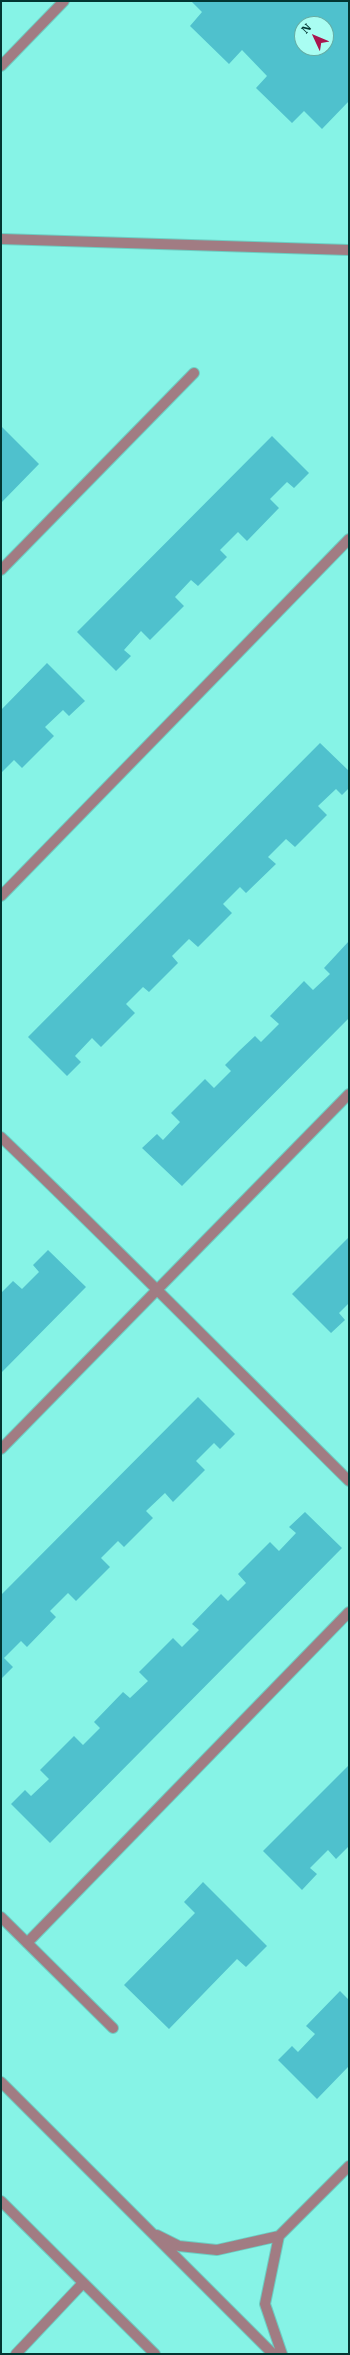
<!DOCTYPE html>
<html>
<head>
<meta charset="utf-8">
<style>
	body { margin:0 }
	#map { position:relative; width:350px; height:2355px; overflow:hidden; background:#86f3e6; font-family:"IBM Plex Serif",serif }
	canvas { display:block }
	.frame { position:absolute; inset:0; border:2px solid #023632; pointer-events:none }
	.north { position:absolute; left:294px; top:16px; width:40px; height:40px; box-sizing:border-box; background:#a9fdf2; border:1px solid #66ada5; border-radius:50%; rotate:314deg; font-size:11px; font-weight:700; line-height:16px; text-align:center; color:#023632 }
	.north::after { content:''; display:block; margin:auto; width:14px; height:18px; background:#a8154e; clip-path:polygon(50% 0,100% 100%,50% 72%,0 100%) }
</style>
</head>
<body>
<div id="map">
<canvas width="350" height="2355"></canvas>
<div class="frame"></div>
<div class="north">N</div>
</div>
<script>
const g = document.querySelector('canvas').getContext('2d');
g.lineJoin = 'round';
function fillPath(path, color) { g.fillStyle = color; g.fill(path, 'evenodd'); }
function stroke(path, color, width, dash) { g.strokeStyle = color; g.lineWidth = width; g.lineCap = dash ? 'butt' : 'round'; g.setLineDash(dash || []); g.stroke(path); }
fillPath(new Path2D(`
	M191,1H349V101L322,129L304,111L292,123L256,88L267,76L242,50L229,64L190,26L202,12ZM302,24H326V48H302Z
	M2,427L39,464L1,503V428Z
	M272,436L309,473L294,488L287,482L270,499L279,508L247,541L238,532L220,550L227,557L198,586L191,580L175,597L184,606L150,640L141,631L124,650L131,656L116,671L77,632Z
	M47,663L85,701L69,716L63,710L45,727L54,736L22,768L14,760L1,773V710Z
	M320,743L349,771V788L342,795L336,789L318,806L327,815L295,847L286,839L268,857L276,864L246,893L240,887L223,904L232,913L198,947L189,939L172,956L178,963L149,992L143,987L126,1004L135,1013L101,1047L92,1038L75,1056L81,1062L67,1076L28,1037Z
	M349,941V1018L182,1186L142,1148L157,1134L163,1140L180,1122L171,1113L205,1079L214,1088L231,1071L225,1065L239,1051L255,1036L261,1042L279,1024L270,1016L304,981L313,990L330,974L324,968Z
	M349,1237V1303L339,1313L345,1320L331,1333L292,1294Z
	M48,1250L86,1287L1,1373V1293L13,1281L22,1289L39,1272L33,1265Z
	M198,1397L235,1434L220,1449L214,1443L196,1461L205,1470L173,1502L165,1493L146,1511L153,1518L124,1547L118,1541L101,1558L110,1567L76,1601L68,1593L50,1611L56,1617L27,1647L21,1641L4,1658L13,1667L1,1679V1595Z
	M305,1512L342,1548L50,1843L11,1804L25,1790L31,1796L49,1779L40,1770L74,1736L83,1745L100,1728L94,1722L123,1692L130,1698L148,1681L139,1672L173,1638L182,1647L199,1630L192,1624L221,1594L228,1601L246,1583L238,1574L270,1542L279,1551L296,1533L289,1527Z
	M349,1765V1846L336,1859L328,1850L310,1868L317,1874L302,1890L263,1851Z
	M203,1882L267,1946L246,1967L237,1959L169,2029L124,1985L195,1913L184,1902Z
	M340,1991L349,2000V2066L317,2099L278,2060L292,2046L298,2052L315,2034L306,2026Z`), '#4fc1cd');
const minor = new Path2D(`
	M1,66L64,1
	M1,239L349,250
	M1,570L194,373
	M1,896L349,539
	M1,1137C119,1250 233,1366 349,1481
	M1,1449L349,1094
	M1,1917L113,2028
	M27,1943L349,1612
	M1,2082L273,2354
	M1,2201L155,2354
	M157,2235L179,2246L217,2250L279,2236
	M16,2354L83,2283
	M282,2354L265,2304L279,2236L349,2166`);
stroke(minor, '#6ccdc2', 12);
stroke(minor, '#a17c83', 10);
</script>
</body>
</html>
